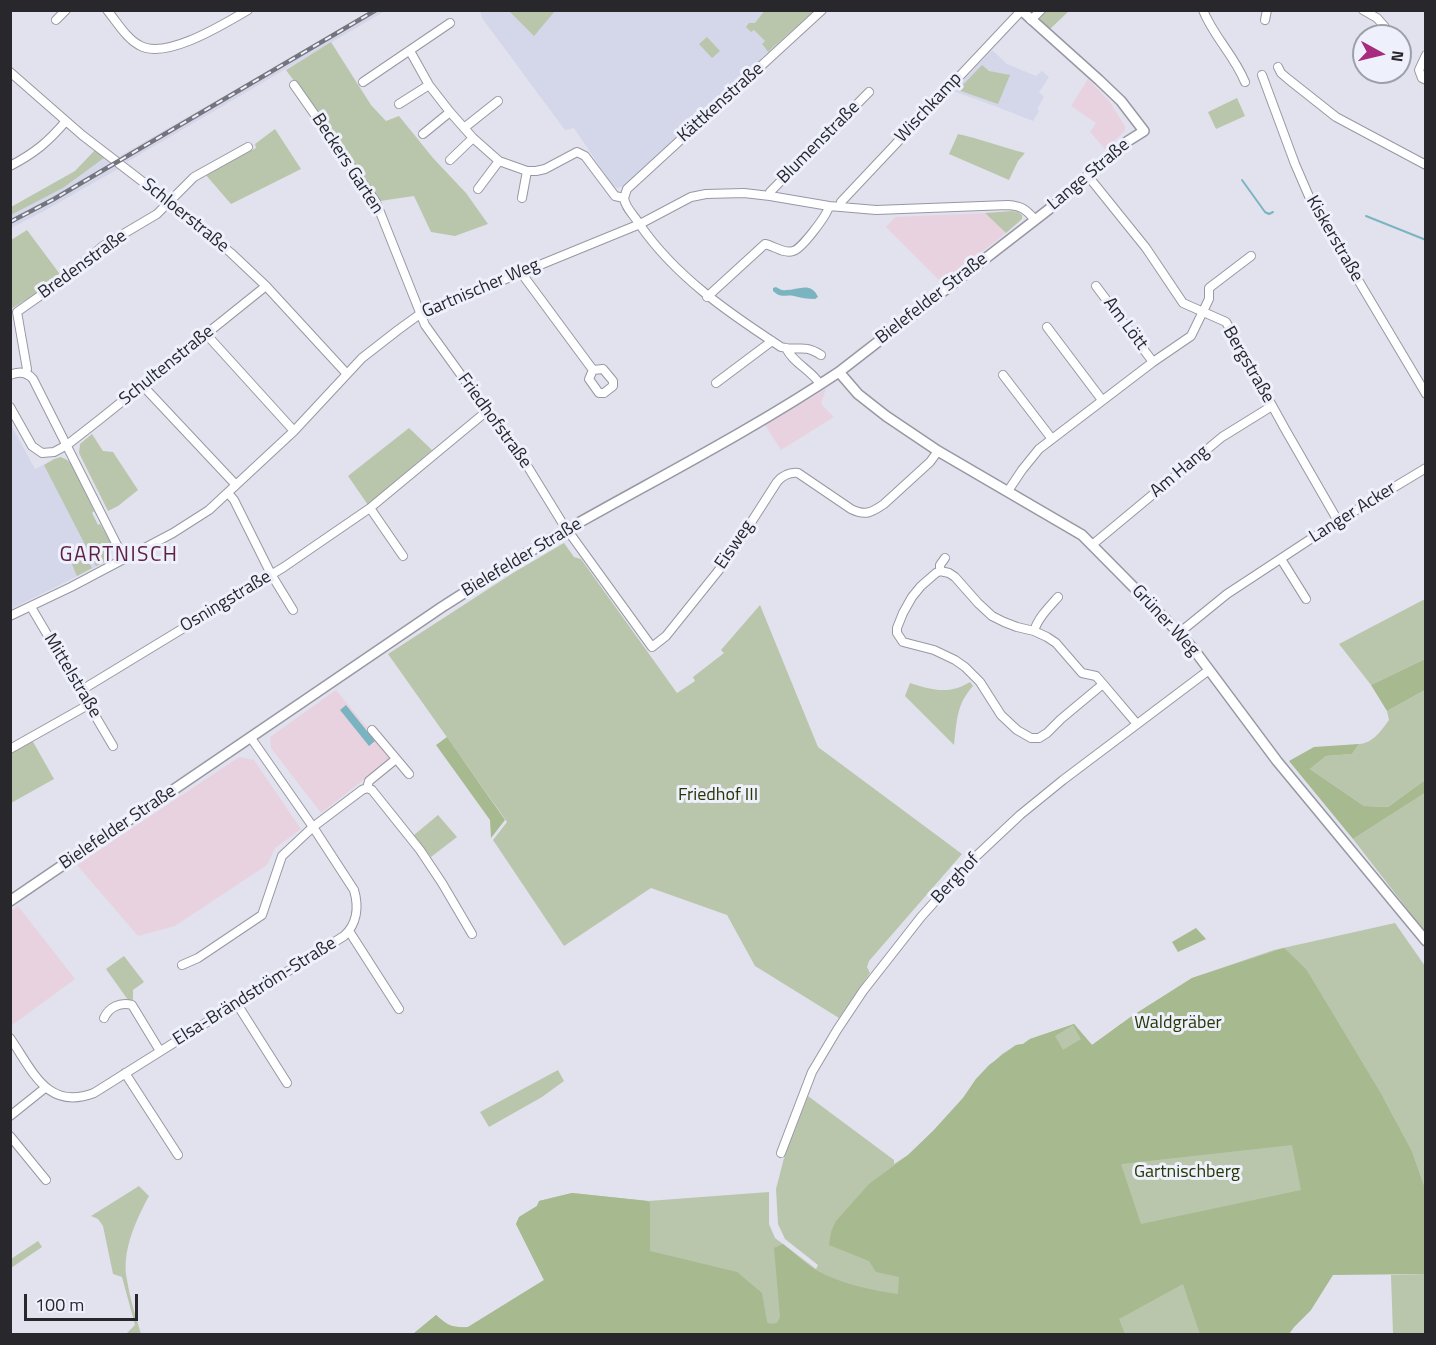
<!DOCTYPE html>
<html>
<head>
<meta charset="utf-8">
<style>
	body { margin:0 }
	#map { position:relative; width:1436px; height:1345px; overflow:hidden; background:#e1e2ee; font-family:"Titillium Web",sans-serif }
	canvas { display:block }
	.frame { position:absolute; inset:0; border:12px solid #27272c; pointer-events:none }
	.north { position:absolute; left:1352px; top:24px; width:60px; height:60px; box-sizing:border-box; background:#eef0fc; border:2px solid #9ea0a9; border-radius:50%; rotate:98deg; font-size:16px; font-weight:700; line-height:24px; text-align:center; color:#27272c }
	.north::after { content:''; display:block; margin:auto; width:21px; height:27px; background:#a82b7d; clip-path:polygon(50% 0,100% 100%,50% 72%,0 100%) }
	.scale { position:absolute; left:24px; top:1294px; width:114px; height:27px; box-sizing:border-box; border:3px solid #27272c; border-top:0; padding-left:8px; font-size:18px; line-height:21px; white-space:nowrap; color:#27272c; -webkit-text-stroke:4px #eef0fc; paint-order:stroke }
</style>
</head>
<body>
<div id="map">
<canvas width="1436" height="1345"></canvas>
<div class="frame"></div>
<div class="north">N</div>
<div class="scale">100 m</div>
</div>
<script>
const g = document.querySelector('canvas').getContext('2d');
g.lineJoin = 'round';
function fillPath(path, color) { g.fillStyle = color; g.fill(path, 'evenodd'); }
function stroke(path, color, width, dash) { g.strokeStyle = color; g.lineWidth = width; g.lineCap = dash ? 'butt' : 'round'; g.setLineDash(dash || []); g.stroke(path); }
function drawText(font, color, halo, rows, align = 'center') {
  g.font = font + ' "Titillium Web",sans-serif'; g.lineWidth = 6; g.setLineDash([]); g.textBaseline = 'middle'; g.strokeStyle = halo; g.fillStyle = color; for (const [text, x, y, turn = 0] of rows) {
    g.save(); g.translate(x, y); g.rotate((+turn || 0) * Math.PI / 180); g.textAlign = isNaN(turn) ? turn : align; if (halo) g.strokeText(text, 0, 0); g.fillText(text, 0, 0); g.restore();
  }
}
fillPath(new Path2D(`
	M1088,79L1109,101L1125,126V130L1123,133L1105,149L1090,132L1096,123L1071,106Z
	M985,213L1006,233L942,283L886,227L895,217Z
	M826,389L821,403L822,405L834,417L781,450L765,425Z
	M336,690L390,755L388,761L321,813L271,748L270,737Z
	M239,757L254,760L301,829L275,848L267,865L175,926L138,936L77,865Z
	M18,906L75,979L11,1026V911Z`), '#e8d2e0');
fillPath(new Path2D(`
	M371,11H385L127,162L120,156Z
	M480,11H765L755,24L754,30L765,41L762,45L768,52L624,186L617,188L613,186L574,128L565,130L482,18Z
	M992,50L1007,64L1036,76L1042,71L1049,77L1039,92L1044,97L1037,109L1039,111L1033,121L995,106L953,91Z
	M104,158L118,169L44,211L11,228V215L63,188Z
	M10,423L35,469L58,458H64L70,462L94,511L92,513L98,525L100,524L111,545L112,551L110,557L106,562L11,609Z`), '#d4d6e9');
fillPath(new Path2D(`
	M765,10H814V11L768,52L762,44L765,41L754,30L751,32L746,27L749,23H755Z
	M509,11H555L534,36Z
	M1046,11V10L1069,11L1050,29L1038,18Z
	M707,37L720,51L712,58L699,44Z
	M331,42L371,105L386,121L399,116L433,158L466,193L488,224L455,236L431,232L414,196L380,201L354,163L286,70Z
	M982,65L989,71L1010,75L998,104L958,90Z
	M1237,98L1245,116L1216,129L1208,112Z
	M275,129L301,169L231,204L205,174L256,148L255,144Z
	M958,134C981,139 1002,147 1025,153L1018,161L1009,180L949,154Z
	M95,150L104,158L63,188L11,215V207L75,171Z
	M1012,211L1018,212L1022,215V219L1006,233L985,213Z
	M27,230L62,277L11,309V240Z
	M409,428L432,450L368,505L348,476Z
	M92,434L103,451L113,452L138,490L118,506L108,511L79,453L80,444Z
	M61,457L67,460L72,465L94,511L92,513L98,525L100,524C111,544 123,553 96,566L44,465L54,459Z
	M564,543L574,557L581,559L677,693L695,681L693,677L724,653L721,650L760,605L818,747L962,854L869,961L867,967L870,973L839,1018L755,966L727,915L651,888L564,946L493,840L507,822L388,654L513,573Z
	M80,546L92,568L77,576L67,553Z
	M1425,599V659L1371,685L1339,644Z
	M970,682L973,686C956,705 957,721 954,745L905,696L910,683C932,690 949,695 970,682Z
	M1425,690V780L1388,807L1364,806L1310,769L1326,756L1352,754L1359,744C1373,743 1381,731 1389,720L1387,711Z
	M32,740L54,779L11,803V753Z
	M1425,793V932L1353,839Z
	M438,815L457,837L431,857L414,835Z
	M1395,923L1425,966V1188L1412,1151L1383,1097L1311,1310L1294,1327L1289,1334H413L436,1315C447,1325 452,1328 468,1327L544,1280L516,1224L519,1217L537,1206L539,1201L572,1193L648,1201L769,1192V1224L775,1238L816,1269L818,1265L785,1239L778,1224L776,1189L784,1158L808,1096L894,1160V1164L908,1155L933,1131L963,1098L976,1079L1002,1054L1016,1045L1023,1044L1030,1039L1074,1024L1092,1045L1132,1016L1192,978L1274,950Z
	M124,956L144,982L133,990V1000H128L106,969Z
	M558,1070L564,1081L542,1097L489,1127L480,1112Z
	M139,1186L149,1196C136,1220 121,1252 127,1280C130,1299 136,1317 141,1334H124L127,1333L135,1325L122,1277L113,1274L103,1226L98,1219L91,1216Z
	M38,1241L42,1247L11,1268V1259Z
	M1425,1274V1334H1393L1391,1275Z`), '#bac6ab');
fillPath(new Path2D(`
	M1425,659V690L1387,711L1371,685Z
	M447,737L505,820L491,838L490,820L436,745Z
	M1359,744L1352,754L1326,756L1310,769L1364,806L1388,807L1425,780V793L1353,839L1289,761L1314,747Z
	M1196,928L1206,939L1178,952L1172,942Z
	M1284,948L1306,969L1383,1097L1412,1151L1425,1188V1274L1333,1275L1311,1310L1294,1327L1289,1334H1200L1183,1284L1119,1319L1125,1334H413L436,1315C447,1325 452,1328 468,1327L544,1280L516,1224L519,1217L537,1206L539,1201L572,1193L648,1201L650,1203V1251L737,1272L762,1293L767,1322L770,1324L777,1323L780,1317L774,1248L783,1244C794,1252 804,1263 816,1270C841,1284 870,1290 898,1294L899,1277L876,1272L869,1261L829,1245L831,1232L836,1221L869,1184L908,1155L933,1131L963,1098L976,1079L989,1065L1016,1045L1023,1044L1030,1039L1074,1024L1092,1045L1132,1016L1192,978ZM1073,1025L1081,1039L1063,1050L1055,1036ZM1292,1145L1301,1190L1141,1224L1121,1164Z`), '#a7b98e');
fillPath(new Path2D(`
	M776,287C780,289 782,291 786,290C798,290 811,281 818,297L815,299C807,299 801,298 794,296C784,294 782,299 773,291V288Z
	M346,705L375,741L369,746L340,710Z`), '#7bb4c1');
stroke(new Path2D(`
	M1242,180L1265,212L1269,214L1273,212
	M1366,216L1426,240`), '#7bb4c1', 2);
const minor = new Path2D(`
	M107,10C117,22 126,38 139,45C165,61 224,24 248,10
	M1203,10C1213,36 1234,55 1245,82
	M1363,10L1377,18L1385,27
	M56,20L66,10
	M1031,20L1041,10
	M1265,20L1267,10
	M410,51L429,85L450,112L473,138L499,161L527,171H536L545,169L577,152L585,156L615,196L624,198
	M1426,55L1419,70L1422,78L1426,80
	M1278,67L1281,73L1288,79L1336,117L1426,165
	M10,72L82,135L169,202L231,253L266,286L347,374
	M1262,75L1295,164L1311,201L1426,394
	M363,82L450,23
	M294,85L376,202L425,325L487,411L523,459L563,524L652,647L666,636L727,560L777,482C783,475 789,472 798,473L851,509C865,516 871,513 884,504L930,462L938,451
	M399,104L429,85
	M464,128L498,101
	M423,134L450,112
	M450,160L473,138
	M10,166C35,153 48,142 66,121
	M1088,176L1146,248L1183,303L1226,322L1285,429L1338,521
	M478,189L499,161
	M770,196V192L869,92
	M522,198L527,171
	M624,198L627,189L822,10
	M624,198C625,208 635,216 640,225C676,277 729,313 781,347C798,352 802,343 821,355
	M840,207L841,202L1021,11
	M522,272L525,278L593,370
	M1096,286L1153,362
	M707,297L765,244C774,246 784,254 793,251C801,250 828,214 829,206
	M1047,327L1102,400
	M206,334L294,431
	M786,348C793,363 811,370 820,384
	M603,369L613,381V386L604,393H599L589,379L593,370Z
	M26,373L27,369L17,312L64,279L103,246L157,214L194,177L248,147
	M10,375C19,371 27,372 33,379L124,559
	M1003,375L1052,439
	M716,383L772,341
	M143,386L236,485
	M10,407L32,446L42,453L54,452L67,445L99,420L266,286
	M1008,491L1022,470L1039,449L1153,362L1191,336L1209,299V288L1251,256
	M228,493L234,500L271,574L293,610
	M370,508L403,556
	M1092,545L1222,437L1272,406
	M1281,559L1306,599
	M940,571V565L945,558
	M31,607L113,746
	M10,616L71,587L173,533L209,510L294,431L362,358L398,330L420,314L640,224L691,197L706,194L744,193L770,196L829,206L876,210L1008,205C1021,206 1026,209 1034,219
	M1034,631C1038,618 1049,607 1058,597
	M1179,633L1227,594L1338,521L1426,468
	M1103,684L1061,719L1047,733L1039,738H1031L1017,730L1001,715L980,682L965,667L955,660L934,650L903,642L897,633V628L903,613L912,597L921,586L936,573L940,571L949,573L955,577L978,603L992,616L1004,622L1017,627L1034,631L1047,637L1056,643L1082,673L1096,676L1103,684L1137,724
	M80,691L284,567L370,508L487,411
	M372,730L409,774
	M10,749L88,705
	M367,788L372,790L420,850L442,883L472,934
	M349,931L399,1009
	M182,965L198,958L262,915L282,856L313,827L362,790L367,788L369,781L396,759
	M237,1004L287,1083
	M104,1018C109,1007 120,1002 132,1005L160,1051
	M10,1038C33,1071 47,1111 94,1093L344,936C357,924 359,907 354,890L313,827L251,738
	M125,1073L178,1155
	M10,1116L45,1088
	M10,1136L46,1180
	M781,1153L812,1072L837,1030L863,991L921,917L971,861L1020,815L1063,780L1209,670`);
const tertiary = new Path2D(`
	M839,372L858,394L886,416L938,451L1082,535L1179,633L1195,651L1277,761L1426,941
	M10,901L442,607C483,581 524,554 566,530C658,478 752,430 839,372L1057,203L1128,141L1144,131L1121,101L1099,80L1021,10`);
stroke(minor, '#9798a3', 10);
stroke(tertiary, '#9798a3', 12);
stroke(minor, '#fff', 8);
stroke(tertiary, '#fff', 9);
const rail = new Path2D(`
	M10,222L54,199L376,10`);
stroke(rail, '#74747c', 4.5);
stroke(rail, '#eef0fc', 2, [7]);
drawText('18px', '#27272c', '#eef0fc', [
	["Kättkenstraße",721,103,-42],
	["Wischkamp",929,108,-47],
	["Blumenstraße",819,143,-45],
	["Beckers Garten",347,164,57],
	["Lange Straße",1089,175,-40],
	["Schloerstraße",185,216,39],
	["Kiskerstraße",1334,239,60],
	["Bredenstraße",83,265,-36],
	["Gartnischer Weg",481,289,-23],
	["Bielefelder Straße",932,299,-38],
	["Am Lött",1125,324,53],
	["Bergstraße",1248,365,60],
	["Schultenstraße",167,366,-39],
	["Friedhofstraße",494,421,54],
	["Am Hang",1180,472,-40],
	["Langer Acker",1353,513,-32],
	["Eisweg",735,545,-56],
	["Bielefelder Straße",522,558,-31],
	["Osningstraße",226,602,-31],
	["Grüner Weg",1165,621,47],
	["Mittelstraße",72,676,59],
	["Bielefelder Straße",118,828,-34],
	["Berghof",956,879,-47],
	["Elsa-Brändström-Straße",255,992,-32]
]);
drawText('18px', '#273705', '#eef0fc', [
	["Friedhof III",718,796],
	["Waldgräber",1178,1024],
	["Gartnischberg",1187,1173]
]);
g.letterSpacing = '1.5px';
drawText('21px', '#5d2146', '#eef0fc', [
	["GARTNISCH",119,556]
]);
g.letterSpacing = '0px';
</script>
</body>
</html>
